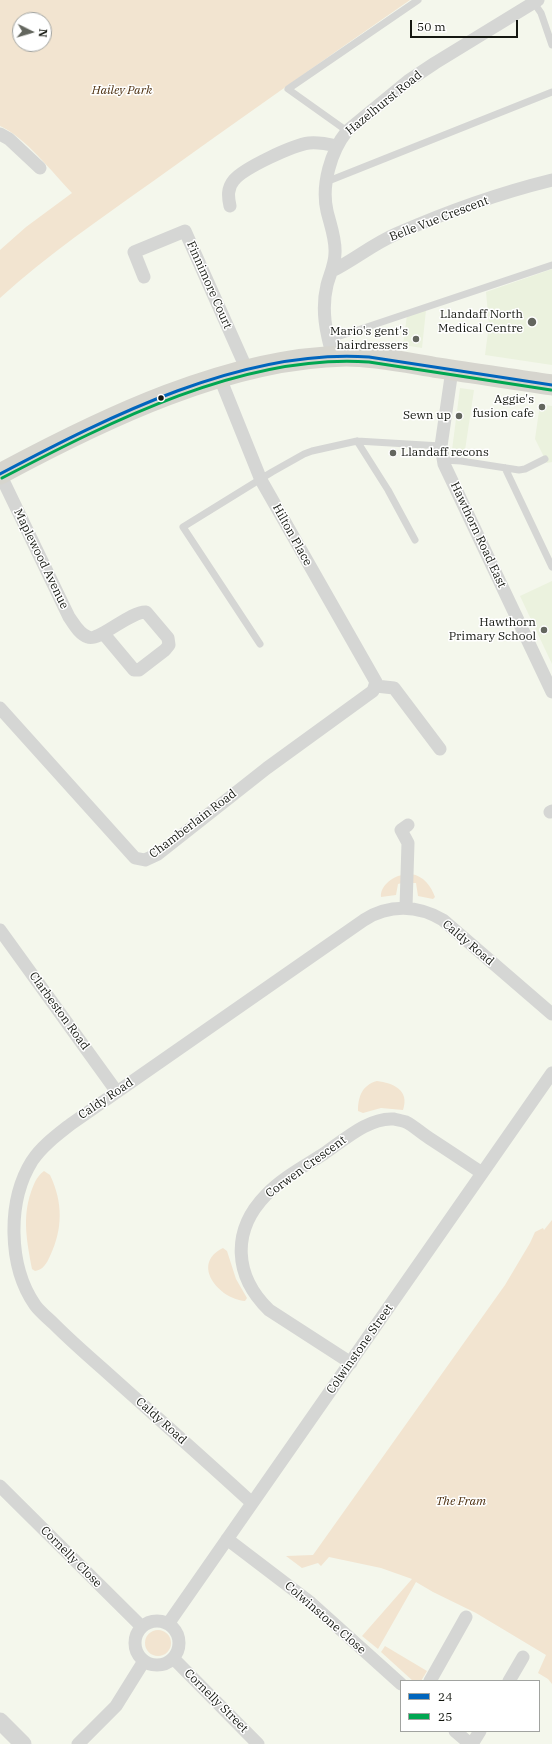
<!DOCTYPE html>
<html>
<head>
<meta charset="utf-8">
<style>
	body { margin:0 }
	#map { position:relative; width:552px; height:1744px; overflow:hidden; background:#f4f7ec; font-family:"IBM Plex Serif",serif }
	canvas { display:block }
	.legend { position:absolute; left:400px; top:1680px; width:140px; height:52px; box-sizing:border-box; background:#fff; border:1px solid #a1a3a0; margin:0; padding:5px 7px; list-style:none; font-size:12px; color:#151811 }
	.legend li { display:flex; align-items:center; gap:8px; height:20px }
	.legend b { width:20px; border:1px solid #a1a3a0 }
	.north { position:absolute; left:12px; top:12px; width:40px; height:40px; box-sizing:border-box; background:#fff; border:1px solid #a1a3a0; border-radius:50%; rotate:95deg; font-size:11px; font-weight:700; line-height:16px; text-align:center; color:#151811 }
	.north::after { content:''; display:block; margin:auto; width:14px; height:18px; background:#63665e; clip-path:polygon(50% 0,100% 100%,50% 72%,0 100%) }
	.scale { position:absolute; left:410px; top:20px; width:108px; height:18px; box-sizing:border-box; border:2px solid #151811; border-top:0; padding-left:5px; font-size:12px; line-height:14px; white-space:nowrap; color:#151811; -webkit-text-stroke:3px #fff; paint-order:stroke }
</style>
</head>
<body>
<div id="map">
<canvas width="552" height="1744"></canvas>
<ul class="legend">
<li><b style="height:5px;background:#0065bd"></b>24</li>
<li><b style="height:5px;background:#00a651"></b>25</li>
</ul>
<div class="north">N</div>
<div class="scale">50 m</div>
</div>
<script>
const g = document.querySelector('canvas').getContext('2d');
g.lineJoin = 'round';
function fillPath(path, color) { g.fillStyle = color; g.fill(path, 'evenodd'); }
function stroke(path, color, width, dash) { g.strokeStyle = color; g.lineWidth = width; g.lineCap = dash ? 'butt' : 'round'; g.setLineDash(dash || []); g.stroke(path); }
function drawText(font, color, halo, rows, align = 'center') {
  g.font = font + ' "IBM Plex Serif",serif'; g.lineWidth = 3; g.setLineDash([]); g.textBaseline = 'middle'; g.strokeStyle = halo; g.fillStyle = color; for (const [text, x, y, turn = 0] of rows) {
    g.save(); g.translate(x, y); g.rotate((+turn || 0) * Math.PI / 180); g.textAlign = isNaN(turn) ? turn : align; if (halo) g.strokeText(text, 0, 0); g.fillText(text, 0, 0); g.restore();
  }
}
fillPath(new Path2D(`
	M552,269V365L485,355L489,324L486,292Z
	M426,310L422,348L403,345L407,315Z
	M460,388L474,390L464,457H459L460,454L452,450Z
	M540,404L552,406V462L547,463L535,439Z
	M552,581V664L520,596Z`), '#ebf2de');
fillPath(new Path2D(`
	M0,0H410C323,60 237,121 152,182C100,219 47,255 0,298V250L26,227L72,193C53,173 24,136 0,126ZM20,20H44V44H20Z
	M411,874C424,876 431,886 435,897L433,899L418,896L416,883H411Z
	M402,875V883L398,884L396,895L381,897C380,886 392,877 402,875Z
	M377,1081C393,1083 410,1090 403,1110L381,1108L363,1113L358,1111C358,1097 362,1085 377,1081Z
	M44,1171L50,1175C63,1202 63,1229 50,1256C47,1263 43,1270 35,1271L32,1269C27,1242 22,1218 31,1192C34,1184 36,1177 44,1171Z
	M552,1220V1684L548,1679L538,1673L546,1655L476,1613L433,1592L416,1582L378,1649L362,1636L412,1579L381,1568L329,1557L321,1566L318,1563L302,1568L286,1556L313,1555L505,1285L530,1243L535,1232L543,1228L544,1230Z
	M223,1248L227,1251L236,1279L247,1298L245,1301C219,1299 190,1264 223,1248Z
	M145 1643a13 13 0 1 1 26 0a13 13 0 1 1-26 0Z
	M385,1646L427,1671L421,1681H413L381,1652Z`), '#f2e4d0');
stroke(new Path2D(`
	M532,0L541,13L552,45
	M347,131L288,89L418,0
	M326,182L552,92
	M328,340L552,265
	M357,441L388,490L415,540
	M443,460L461,461L519,470L525,469L545,459
	M505,468L552,567
	M260,644L183,527L272,472L304,454L312,451L357,441L441,446`), '#d5d6d4', 7);
stroke(new Path2D(`
	M0,134L9,139L40,168
	M230,206C228,197 227,188 234,180C244,168 293,145 309,143C318,142 328,144 337,146
	M332,271C354,260 373,244 396,234C446,212 499,193 552,180
	M144,277L134,252L185,231L247,370
	M333,357C326,333 321,310 327,285C330,274 335,264 335,253C336,239 330,224 327,211C321,185 331,151 347,131L408,81L435,63L538,0
	M452,370L441,446L444,464L552,692
	M0,474L69,617C74,624 79,634 88,637C99,642 130,611 146,612L168,638L169,645L165,650L139,670H134L103,633
	M376,686L394,688L440,749
	M0,708L135,858L145,860L158,854L267,768L373,691L376,682L261,480L220,378
	M550,812L552,811
	M406,907L408,843L401,830L408,825
	M0,930L117,1092
	M351,1363L269,1310C234,1276 231,1231 266,1195C282,1178 305,1166 325,1153C344,1140 369,1117 394,1119C398,1120 403,1121 406,1122C414,1126 421,1133 429,1138C446,1149 464,1161 482,1173
	M0,1486L142,1627
	M252,1503C203,1458 153,1414 103,1369C87,1355 70,1340 54,1324C48,1318 40,1312 35,1305C8,1266 7,1201 32,1161C42,1146 57,1135 71,1124L364,920C389,904 418,905 443,920L552,1014
	M227,1539L311,1603L401,1684
	M135 1643a22 22 0 1 1 44 0a22 22 0 1 1-44 0Z
	M168,1624L552,1073
	M173,1658L258,1744
	M430,1681L466,1617
	M509,1681L523,1657
	M455,1731L470,1744
	M78,1744L116,1706L144,1661
	M472,1744L480,1731`), '#d5d6d4', 13);
stroke(new Path2D(`
	M0,1721L23,1744`), '#d5d6d4', 17);
stroke(new Path2D(`
	M0,474C102,419 228,358 346,356C377,356 408,363 439,368C476,374 514,379 552,385`), '#d6d5ce', 21);
stroke(new Path2D(`
	M0,474C108,417 243,348 369,357L552,385`), '#0065bd', 3);
stroke(new Path2D(`
	M2,478C110,422 244,353 369,362L551,390`), '#00a651', 3);
for (const [x, y, r, color] of [
	[532,322,5,"#63665e"],
	[416,339,4,"#63665e"],
	[161,398,3.5,"#151811"],
	[542,407,4,"#63665e"],
	[459,416,4,"#63665e"],
	[393,453,4,"#63665e"],
	[544,630,4,"#63665e"]
]) { const dot = new Path2D(); dot.arc(x, y, r, 0, 2 * Math.PI); g.fillStyle = color; g.fill(dot); stroke(dot, '#fff', 1.5); }
drawText('italic 12px', '#4d3010', '#fff', [
	["Hailey Park",122,91],
	["The Fram",461,1502]
]);
drawText('12px', '#151811', '#fff', [
	["Hazelhurst Road",384,103,-39],
	["Belle Vue Crescent",439,219,-21],
	["Finnimore Court",209,285,66],
	["Hilton Place",292,535,61],
	["Hawthorn Road East",478,535,65],
	["Maplewood Avenue",41,559,64],
	["Chamberlain Road",193,824,-37],
	["Caldy Road",468,943,40],
	["Clarbeston Road",59,1011,54],
	["Caldy Road",106,1099,-34],
	["Corwen Crescent",306,1167,-36],
	["Colwinstone Street",360,1349,-55],
	["Caldy Road",161,1421,42],
	["Cornelly Close",71,1557,45],
	["Colwinstone Close",325,1618,41],
	["Cornelly Street",216,1701,45]
]);
drawText('12px', '#151811', '#fff', [
	["Llandaff North",523,315],
	["Medical Centre",523,329],
	["Mario's gent's",408,332],
	["hairdressers",408,346],
	["Aggie's",534,400],
	["fusion cafe",534,414],
	["Sewn up",451,416],
	["Llandaff recons",401,453,"left"],
	["Hawthorn",536,623],
	["Primary School",536,637]
], 'right');
</script>
</body>
</html>
